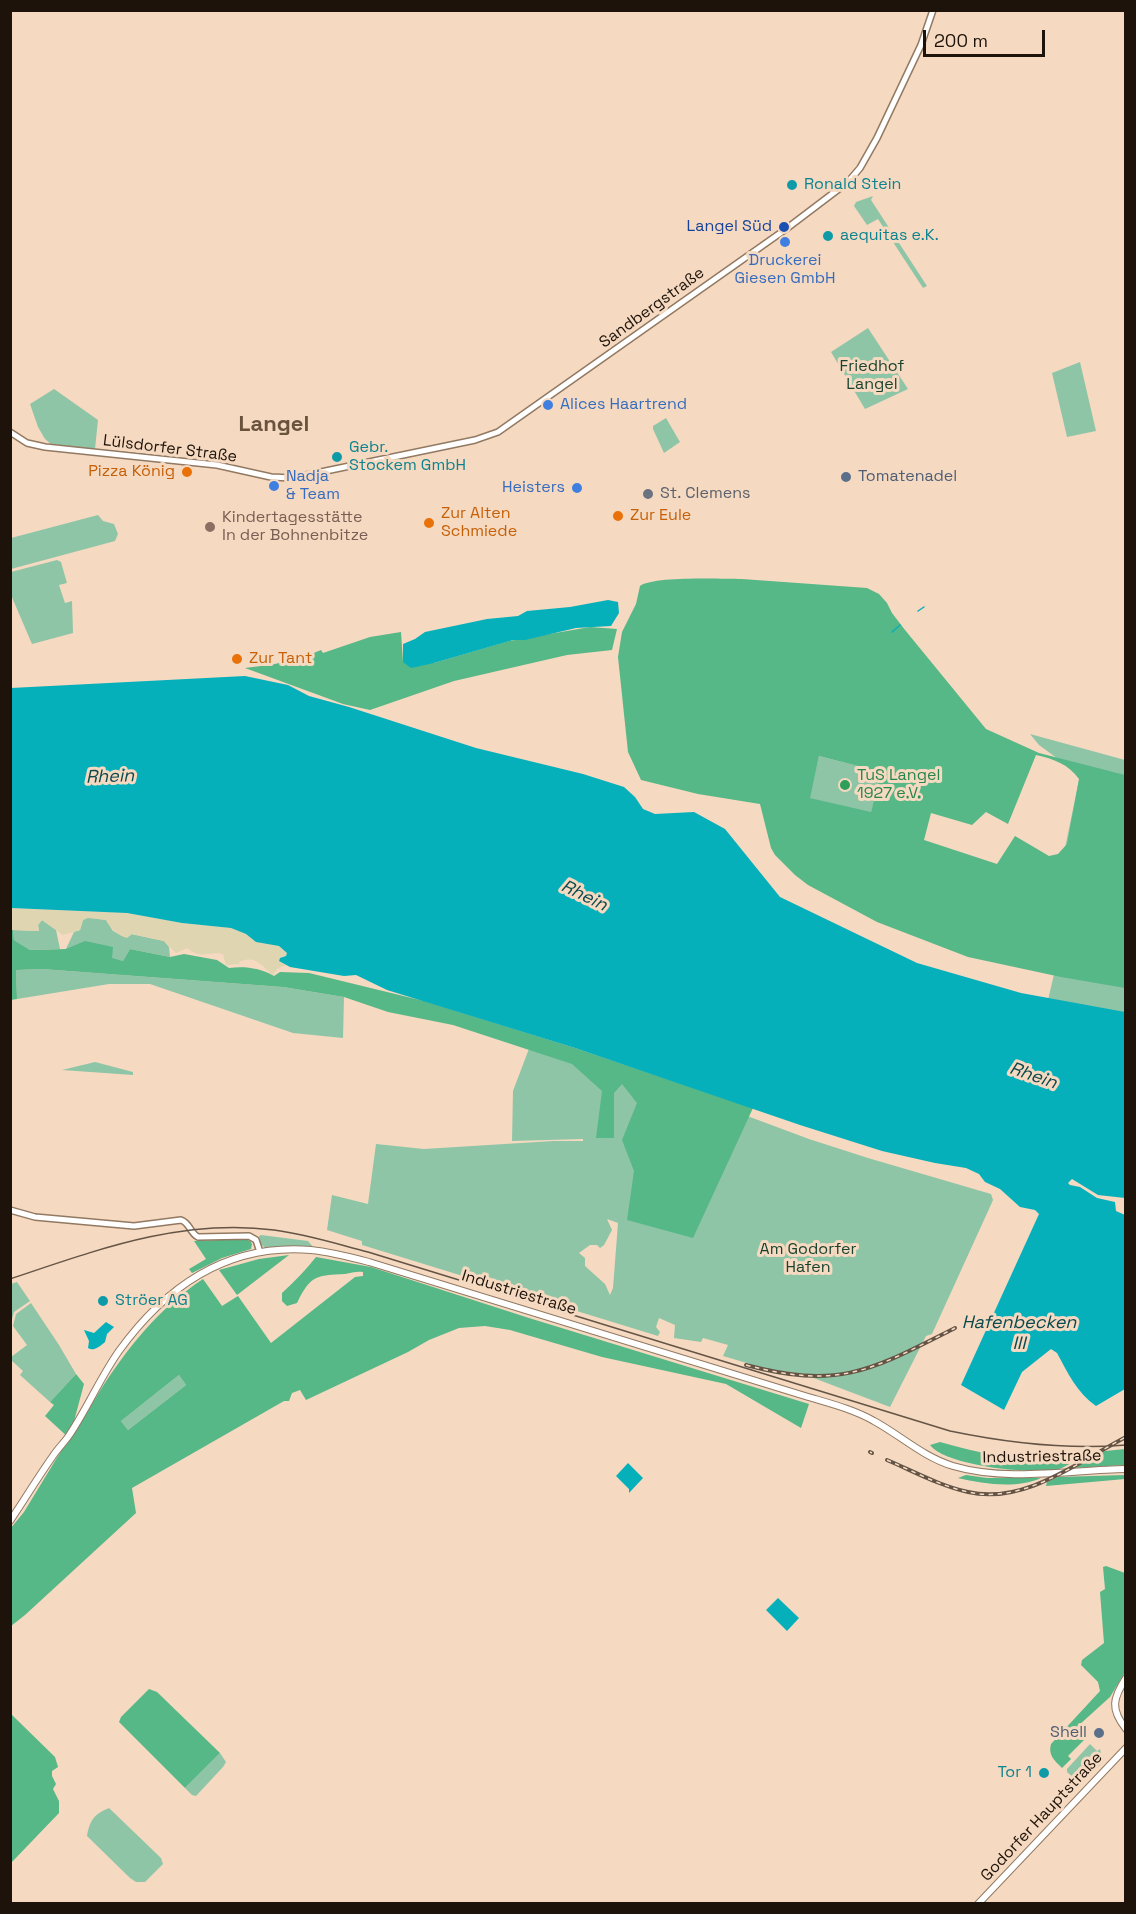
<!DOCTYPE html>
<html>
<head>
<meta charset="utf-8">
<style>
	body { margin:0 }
	#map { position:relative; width:1136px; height:1914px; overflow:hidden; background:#f5d9c0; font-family:"Space Grotesk",sans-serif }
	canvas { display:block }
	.frame { position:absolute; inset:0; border:12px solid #1d130a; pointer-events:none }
	.scale { position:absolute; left:923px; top:30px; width:122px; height:27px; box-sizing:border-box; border:3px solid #1d130a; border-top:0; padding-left:8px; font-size:18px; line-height:21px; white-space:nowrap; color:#1d130a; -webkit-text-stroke:4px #f5d9c0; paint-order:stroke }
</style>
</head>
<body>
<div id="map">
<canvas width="1136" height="1914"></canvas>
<div class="frame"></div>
<div class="scale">200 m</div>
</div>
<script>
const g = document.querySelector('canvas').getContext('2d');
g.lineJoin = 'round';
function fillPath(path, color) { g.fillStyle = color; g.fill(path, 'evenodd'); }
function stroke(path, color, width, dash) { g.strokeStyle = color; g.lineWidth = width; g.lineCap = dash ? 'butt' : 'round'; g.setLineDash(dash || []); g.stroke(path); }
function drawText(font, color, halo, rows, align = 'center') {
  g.font = font + ' "Space Grotesk",sans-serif'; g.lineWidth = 6; g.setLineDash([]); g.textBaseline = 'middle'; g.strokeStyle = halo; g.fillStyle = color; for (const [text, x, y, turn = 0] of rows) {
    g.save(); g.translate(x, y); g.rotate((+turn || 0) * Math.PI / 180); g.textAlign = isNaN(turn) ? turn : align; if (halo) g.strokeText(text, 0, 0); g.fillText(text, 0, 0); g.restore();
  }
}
fillPath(new Path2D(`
	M873,196L871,200L927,286L923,288L878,219L867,225L854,206L856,202Z
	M868,328L908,389L865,409L831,352Z
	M1080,362L1096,431L1067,437L1052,373Z
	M54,389L98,420L95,449L51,444L45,439L38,427L30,404Z
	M666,418L680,442L664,453L653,429V426Z
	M98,515L103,521L114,524L118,534L115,541L11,569V538Z
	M57,560L61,562L67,583L59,585L65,603L72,601L73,633L32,644L11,595V572Z
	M1030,734L1125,760V1041L1045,1013L1078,871L1064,853L1080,775L1039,745Z
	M819,756L881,772L871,813L809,798Z
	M88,917L106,920L113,931L119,934H131L164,941L169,947L170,957L130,949L123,961L111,959L112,947L66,949L74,932L80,930L83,920Z
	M42,920L56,930L60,949L30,950L14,940L13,930L39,931L38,925Z
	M42,969L283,987L344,997L343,1038L293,1033L150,984H109L17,999L16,970Z
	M530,1046L699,1098L809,1139L868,1158L991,1194L993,1200L989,1209L932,1334L926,1336L890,1407L803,1374L767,1369L723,1356L728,1345L703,1338L701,1342L674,1338L675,1325L659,1318L656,1327L660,1332L658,1336L362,1245V1241L327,1230L332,1195L368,1204L376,1144L424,1149L553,1141H583V1139L512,1141L513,1091ZM607,1219L618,1223L613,1288L610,1295L605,1284L585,1266V1258L579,1253L590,1245H597L600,1248L604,1245L612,1230Z
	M95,1062L133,1072V1075L62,1070Z
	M261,1235L308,1241L315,1249H266L260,1243L259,1236Z
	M17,1282L30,1301L14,1312L11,1323V1284Z
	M31,1303L59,1345L76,1374L50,1402L20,1375L23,1371L11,1360V1357L27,1345L13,1326L16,1314Z
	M179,1375L186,1385L128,1430L121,1421Z
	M1090,1744L1097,1751L1100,1749L1103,1762L1085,1779L1078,1782L1067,1772V1769Z
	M220,1753L226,1762L223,1767L196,1796L192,1795L185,1788Z
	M109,1808L161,1858L163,1864L145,1882H136L130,1878L87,1836C90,1820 94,1814 109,1808Z`), '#8fc5a7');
fillPath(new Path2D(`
	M742,579L867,588L879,594L887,603L892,613L905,630L986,729L1039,753L1125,775V988L1061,977L968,957L877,922L808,885L795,875L775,855L771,848L760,804L698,794L641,780L628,752L618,657L622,632L636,604L640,586C654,576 721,579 742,579ZM1036,755C1054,759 1068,764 1079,779L1067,844L1058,854L1049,856L1015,836L997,864L924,840L931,813L972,825L986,812L1008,824ZM819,756L881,772L871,812L810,798Z
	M590,627L617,629L612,650L567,655L454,681L370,710L343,704L245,668C272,665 297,661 321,650L323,653L370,637L401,632L403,662L434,663L509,641Z
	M11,930H13L14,940L30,950L66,949L85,941L113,947L112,958L123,961L130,949L170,957L184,954L217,960L229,968C245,966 260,968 274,976L280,972L309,973L424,1001L575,1048L753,1108L693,1238L627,1220L634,1171L622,1140L637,1103L622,1084L614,1093V1138H596L602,1091L572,1064L453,1025L388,1012L344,997L283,987L42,969L16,970L17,999L11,1000Z
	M245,1239L250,1241L252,1244L251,1249L222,1258L192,1273L189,1269L206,1259L194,1241Z
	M289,1255L237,1295L219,1270L259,1259Z
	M316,1257L371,1267L529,1318L809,1404L801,1428L726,1384L602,1357L510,1330L485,1326L459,1328L429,1340L408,1352L306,1400L300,1390L292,1393L289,1401H284L132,1488L136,1513L25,1615L11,1626L10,1529L24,1512L69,1438L45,1416L54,1405L50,1402L76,1374L84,1384L70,1436C82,1423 89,1409 98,1394C126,1349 159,1308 203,1279L222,1306L238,1296L271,1343L355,1277L363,1276V1272C357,1271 351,1273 345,1274C316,1275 310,1276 297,1303L287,1306L282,1301V1293C294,1282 306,1270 316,1257ZM179,1375L186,1385L128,1430L121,1421Z
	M940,1442C979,1453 1018,1461 1058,1464L1064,1451L1088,1452C1078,1458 1066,1468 1055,1470C1029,1474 946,1466 930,1445Z
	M1125,1449V1465L1073,1468L1105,1451Z
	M966,1475L987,1478H1041C1016,1489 984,1484 958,1478Z
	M1125,1475V1479L1046,1486L1047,1482L1058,1477Z
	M1106,1566L1125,1573V1672L1110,1697L1078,1726L1087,1737L1068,1756L1071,1759L1062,1768C1054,1760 1048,1755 1051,1744L1100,1691L1098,1682L1081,1665L1082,1660L1104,1643L1100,1592L1105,1589L1103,1567Z
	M149,1689L157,1692L220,1753L185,1788L119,1722L121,1717Z
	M11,1714L55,1757L58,1767L52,1771V1776L56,1784L53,1789L59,1801V1813L11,1863Z`), '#56b787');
fillPath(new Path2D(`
	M11,908L127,913L182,923L231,928L246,934L256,942L279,946L287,953L286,956L280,958L279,961L286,965L277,969L273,975C262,967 258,955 240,961L239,964L226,965L223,954C207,951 202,960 187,948L176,953L164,941L132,934L127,938C117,935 111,929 106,920L88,918L83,920L80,930L63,935L42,920L38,925L39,931L11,930Z`), '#dfd5b1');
fillPath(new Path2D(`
	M608,600L618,602L619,613L611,626L576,628L525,640H513L434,663L411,668L403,662V644L415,639L425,632L487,619L518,616L527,611L570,607Z
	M245,676L288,685L309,696L349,707L476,748L583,774L624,787L635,797L643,809L655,814L694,812L725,829L780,897L917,963L1021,993L1125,1012V1198L1098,1195L1072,1179L1068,1183L1070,1185L1080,1187L1097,1198L1115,1202L1116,1211L1125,1215V1389L1096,1406C1077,1393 1068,1373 1057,1353L1051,1349L1022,1372L1004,1410L961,1385L1039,1214L1035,1210L1020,1207L1000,1189L985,1182L979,1174L966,1168L935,1163L882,1151L800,1125L575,1048L387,990L356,975L344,976L290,967L279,961L280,958L286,956L287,953L279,946L256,942L246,934L231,928L182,923L127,913L11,908V688Z
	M106,1322L114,1327L107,1334L105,1342C100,1346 94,1352 88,1348L89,1341L84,1330L94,1333Z
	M628,1463L643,1478L629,1493V1489L616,1476Z
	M778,1598L799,1618L787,1631L766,1610Z`), '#05b0bb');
stroke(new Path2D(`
	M918,611L924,607
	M892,632L900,625`), '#05b0bb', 1.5);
const tertiary = new Path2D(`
	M10,432L27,443L45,447L217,465L271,477L292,478L475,440L498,432L786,229L848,182L860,168L877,138L921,45L933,10
	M10,1210L35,1217L134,1226L181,1220C190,1223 190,1233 198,1237L249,1236L256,1240L260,1252`);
const secondary = new Path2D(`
	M10,1521C25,1499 38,1477 53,1456C58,1448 65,1442 70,1434C88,1407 100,1378 119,1351C166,1286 228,1243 311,1250C331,1252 350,1257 369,1262L805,1396C828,1403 853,1409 874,1421C900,1435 923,1457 953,1466C1007,1482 1070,1470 1126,1469
	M1126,1678C1113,1698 1110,1709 1126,1729
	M978,1904L1126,1748`);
stroke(tertiary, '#927962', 8);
stroke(secondary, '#927962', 8);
stroke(tertiary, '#fff', 5);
stroke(secondary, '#fff', 6);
stroke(new Path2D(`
	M10,1279C97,1250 181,1218 274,1230C306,1234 337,1244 368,1252L950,1431C1008,1443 1067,1450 1126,1445`), '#645446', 1.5);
const rail = new Path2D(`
	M746,1365C840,1390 872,1370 955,1328
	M870,1452L872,1453
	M887,1460C913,1471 940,1486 968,1492C1024,1505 1078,1462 1126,1437`);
stroke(rail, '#645446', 4);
stroke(rail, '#f5d9c0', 1.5, [4.5]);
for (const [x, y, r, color] of [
	[792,185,6,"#0f9aa8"],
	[784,227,6,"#1a4fb4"],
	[828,236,6,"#0f9aa8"],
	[785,242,6,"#3f7fe0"],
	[548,405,6,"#3f7fe0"],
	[337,457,6,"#0f9aa8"],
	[187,472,6,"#e8710a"],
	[846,477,6,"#5c6f8a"],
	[274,486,6,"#3f7fe0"],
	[577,488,6,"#3f7fe0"],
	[648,494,6,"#6b7280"],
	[618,516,6,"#e8710a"],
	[429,523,6,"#e8710a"],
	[210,527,6,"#8d6e63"],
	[237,659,6,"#e8710a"],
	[845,785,6,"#2e9e5b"],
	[103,1301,6,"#0f9aa8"],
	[1099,1733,6,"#5c6f8a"],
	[1044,1773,6,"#0f9aa8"]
]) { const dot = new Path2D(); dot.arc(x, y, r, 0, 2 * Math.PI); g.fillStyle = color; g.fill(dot); stroke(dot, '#f5d9c0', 2); }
drawText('16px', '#0d838f', '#f5d9c0', [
	["Ronald Stein",804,185],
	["aequitas e.K.",840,236],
	["Gebr.",349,448],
	["Stockem GmbH",349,466],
	["Ströer AG",115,1301],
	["Tor 1",1032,1773,"right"]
], 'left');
drawText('16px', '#164399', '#f5d9c0', [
	["Langel Süd",772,227]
], 'right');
drawText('16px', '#366cbe', '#f5d9c0', [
	["Druckerei",785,261,"center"],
	["Giesen GmbH",785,279,"center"],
	["Alices Haartrend",560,405],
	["Nadja",286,477],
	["& Team",286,495],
	["Heisters",565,488,"right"]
], 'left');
drawText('16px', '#1d130a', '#f5d9c0', [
	["Sandbergstraße",652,308,-36],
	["Lülsdorfer Straße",170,449,7],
	["Industriestraße",519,1293,17],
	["Industriestraße",1042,1457,-1],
	["Godorfer Hauptstraße",1042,1817,-47]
]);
drawText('16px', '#1a432f', '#f5d9c0', [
	["Friedhof",872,367],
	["Langel",872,385],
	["Am Godorfer",808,1250],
	["Hafen",808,1268]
]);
drawText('16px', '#c56008', '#f5d9c0', [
	["Pizza König",175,472,"right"],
	["Zur Alten",441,514],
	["Schmiede",441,532],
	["Zur Eule",630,516],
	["Zur Tant",249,659]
], 'left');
drawText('16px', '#4e5e75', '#f5d9c0', [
	["Tomatenadel",858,477],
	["Shell",1087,1733,"right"]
], 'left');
drawText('16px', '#5b616d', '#f5d9c0', [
	["St. Clemens",660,494]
], 'left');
drawText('16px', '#785e54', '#f5d9c0', [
	["Kindertagesstätte",222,518],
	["In der Bohnenbitze",222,536]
], 'left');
drawText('16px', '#27864d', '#f5d9c0', [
	["TuS Langel",857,776],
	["1927 e.V.",857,794]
], 'left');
drawText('italic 18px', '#0b494e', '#f5d9c0', [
	["Rhein",110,777,-2],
	["Rhein",584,896,26],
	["Rhein",1033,1076,19],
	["Hafenbecken",1019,1323],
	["III",1019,1344]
]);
drawText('bold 22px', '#6a533d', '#f5d9c0', [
	["Langel",274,425]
]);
</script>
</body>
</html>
